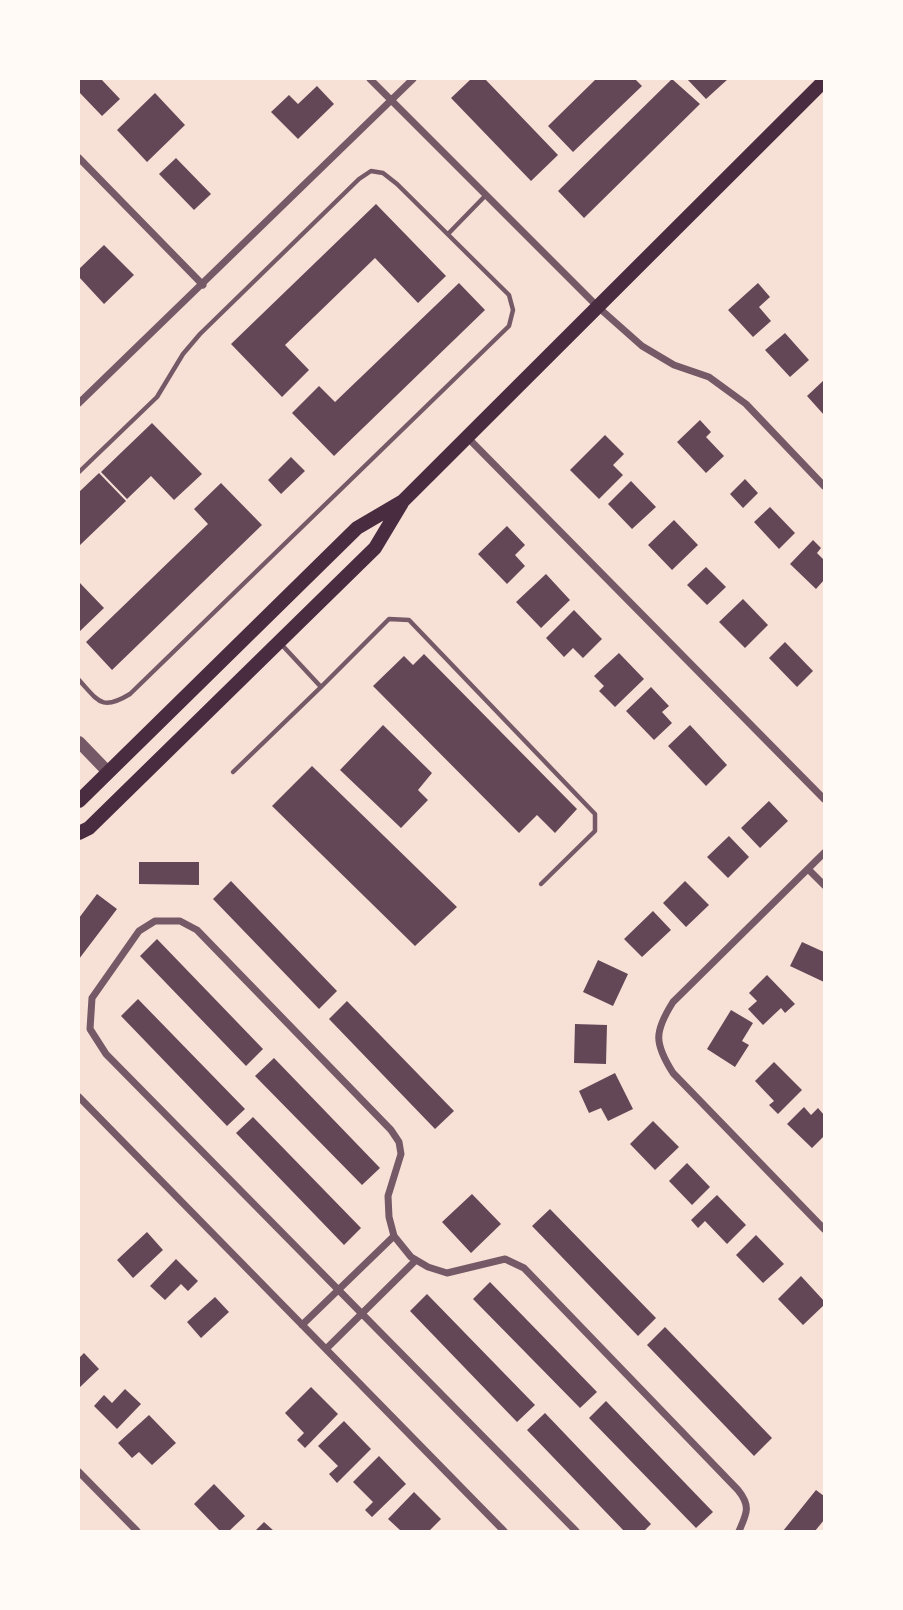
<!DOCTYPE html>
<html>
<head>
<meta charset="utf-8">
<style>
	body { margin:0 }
	#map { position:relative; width:903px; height:1610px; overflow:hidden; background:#f7e1d7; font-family:Arial,sans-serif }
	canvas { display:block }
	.frame { position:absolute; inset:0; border:80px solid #fffaf5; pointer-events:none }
</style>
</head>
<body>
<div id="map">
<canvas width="903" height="1610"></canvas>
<div class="frame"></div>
</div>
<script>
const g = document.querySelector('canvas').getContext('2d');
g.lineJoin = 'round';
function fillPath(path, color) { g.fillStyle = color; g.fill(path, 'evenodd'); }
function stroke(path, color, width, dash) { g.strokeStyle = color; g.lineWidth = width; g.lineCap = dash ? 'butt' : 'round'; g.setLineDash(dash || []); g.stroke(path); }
fillPath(new Path2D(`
	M79,79H101L120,99L102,116L79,92Z
	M471,79H485L558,155L531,181L451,98Z
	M596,79H635L642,86L573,152L548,126Z
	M672,79L700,104L584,218L558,191Z
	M687,79H728L706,99Z
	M317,86L334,104L298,139L271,112L289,95L298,104Z
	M155,93L185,125L147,162L117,130Z
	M176,158L211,194L194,210L159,174Z
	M376,204L446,276L418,303L375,258L285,345L309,370L282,397L231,344Z
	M104,245L134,275L104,304L79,277V269Z
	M459,283L485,310L334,456L292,413L319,386L335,402Z
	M758,283L770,297L759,307L771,321L753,337L728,310Z
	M785,333L809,360L790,377L765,350Z
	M824,380V415L807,396Z
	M700,420L711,432L706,437L724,456L706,473L677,442Z
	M152,423L202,474L174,500L151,476L127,499L101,472Z
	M605,435L624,454L613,465L623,475L599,499L570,470Z
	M291,457L305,471L281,494L268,480Z
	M99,473L126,501L79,546V492Z
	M745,479L758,493L743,508L730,494Z
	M631,481L656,507L632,529L608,504Z
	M221,483L262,525L112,670L86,642L208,524L194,509Z
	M770,507L795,533L779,549L754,522Z
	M674,520L698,545L672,570L648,545Z
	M507,526L525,545L515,555L525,566L507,584L478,554Z
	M813,540L821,548L817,553L824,560V580L816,589L790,564Z
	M706,567L726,587L707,605L687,585Z
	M546,574L570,600L541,628L516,602Z
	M79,582L104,608L79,632Z
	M743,599L768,625L745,648L719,622Z
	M574,610L602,639L583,658L573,648L564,657L546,638Z
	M785,642L813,671L797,687L769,658Z
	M619,653L644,679L615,707L599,691L604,686L594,676Z
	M424,654L577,809L555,833L537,815L519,833L373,686L404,656L413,665Z
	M651,687L669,706L662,712L672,723L654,740L626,711Z
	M383,725L432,773L418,790L428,800L401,828L340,770Z
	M690,725L727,765L706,786L668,746Z
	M312,766L457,907L415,946L272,806Z
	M769,801L788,821L760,848L741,828Z
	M729,836L749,857L728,878L707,857Z
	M139,862H199V885L139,884Z
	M231,881L337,991L319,1009L213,899Z
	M685,881L709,905L686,927L663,903Z
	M97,894L117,909L79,959V918Z
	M653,911L671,930L642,957L624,939Z
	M157,939L263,1049L246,1066L140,956Z
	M802,942L824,952V982L790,966Z
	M598,960L628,974L613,1006L583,992Z
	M767,975L795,1004L785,1013L781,1008L763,1025L748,1009L757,1001L749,993Z
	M138,999L245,1109L227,1126L121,1016Z
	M347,1001L454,1111L435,1129L329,1019Z
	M731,1010L753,1023L742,1041L749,1045L735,1067L707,1049Z
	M575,1024L607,1025L606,1064L574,1063Z
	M274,1058L380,1168L362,1185L255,1076Z
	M774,1062L802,1090L778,1114L769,1105L774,1101L755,1081Z
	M615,1073L633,1109L608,1121L601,1108L589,1113L579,1091Z
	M804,1107L811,1115L818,1108L824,1115V1136L812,1148L787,1124Z
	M253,1117L361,1228L344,1245L236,1133Z
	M653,1121L679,1147L655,1170L630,1144Z
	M687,1163L710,1187L692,1205L669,1181Z
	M472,1194L501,1224L471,1253L442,1222Z
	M717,1195L746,1225L727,1244L705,1221L698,1228L691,1220Z
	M550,1209L656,1318L638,1336L532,1226Z
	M147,1232L163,1250L133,1278L117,1260Z
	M756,1235L784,1264L763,1283L736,1255Z
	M176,1259L198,1281L188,1291L181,1284L165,1300L150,1286Z
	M801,1276L824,1301V1305L803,1325L778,1299Z
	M490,1282L597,1392L580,1408L473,1299Z
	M427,1294L535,1405L517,1422L410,1311Z
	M215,1297L229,1312L201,1338L187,1322Z
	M665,1327L772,1438L754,1456L647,1345Z
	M84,1353L99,1369L79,1388V1358Z
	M311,1387L338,1414L305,1448L297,1440L304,1433L285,1413Z
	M125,1389L141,1404L117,1429L94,1406L104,1395L112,1403Z
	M606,1401L713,1512L696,1528L589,1418Z
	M545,1413L651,1524L644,1531H624L527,1430Z
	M149,1415L176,1443L152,1465L139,1452L132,1458L118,1443Z
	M344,1421L371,1449L337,1483L329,1474L338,1466L318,1446Z
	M379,1456L406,1484L372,1517L365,1510L373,1502L353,1482Z
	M214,1484L245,1516L229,1531H220L194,1504Z
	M816,1490L824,1496V1520L815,1531H783Z
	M414,1492L441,1519L429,1531H401L388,1519Z
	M264,1522L274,1531H255Z`), '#644757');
stroke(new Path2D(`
	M448,234L486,195
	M79,472L157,397L183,354L200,334L359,179L371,171L383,173L397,184L509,295L513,310L509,326L130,694C102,711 99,702 79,680
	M282,645L321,687L389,619L409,620L595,814V831L541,884
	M233,772L321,687`), '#755966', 4.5);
stroke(new Path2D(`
	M370,79L598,307L642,346L674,365L709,377L746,404L824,486
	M79,158L203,285
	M79,403L413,79
	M468,438L824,799
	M824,853L673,1002C654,1032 654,1043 673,1073L824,1229
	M808,869L824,885
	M79,1097L504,1531
	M302,1325L394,1236
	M326,1349L416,1260
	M79,1472L137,1531
	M576,1531L106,1054L90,1029L92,998L139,931L155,921H180L197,930L391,1130L399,1142L401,1154L388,1196L389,1217L394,1236L411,1257L428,1267L447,1273L505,1259L524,1268L738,1490C751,1506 747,1513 739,1531`), '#755966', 7);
stroke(new Path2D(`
	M79,742L108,772`), '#755966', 12);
stroke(new Path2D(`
	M79,801L357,528L403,501L824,81
	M79,833L89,828L375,548L402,503`), '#4a2c40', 14);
</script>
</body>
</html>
